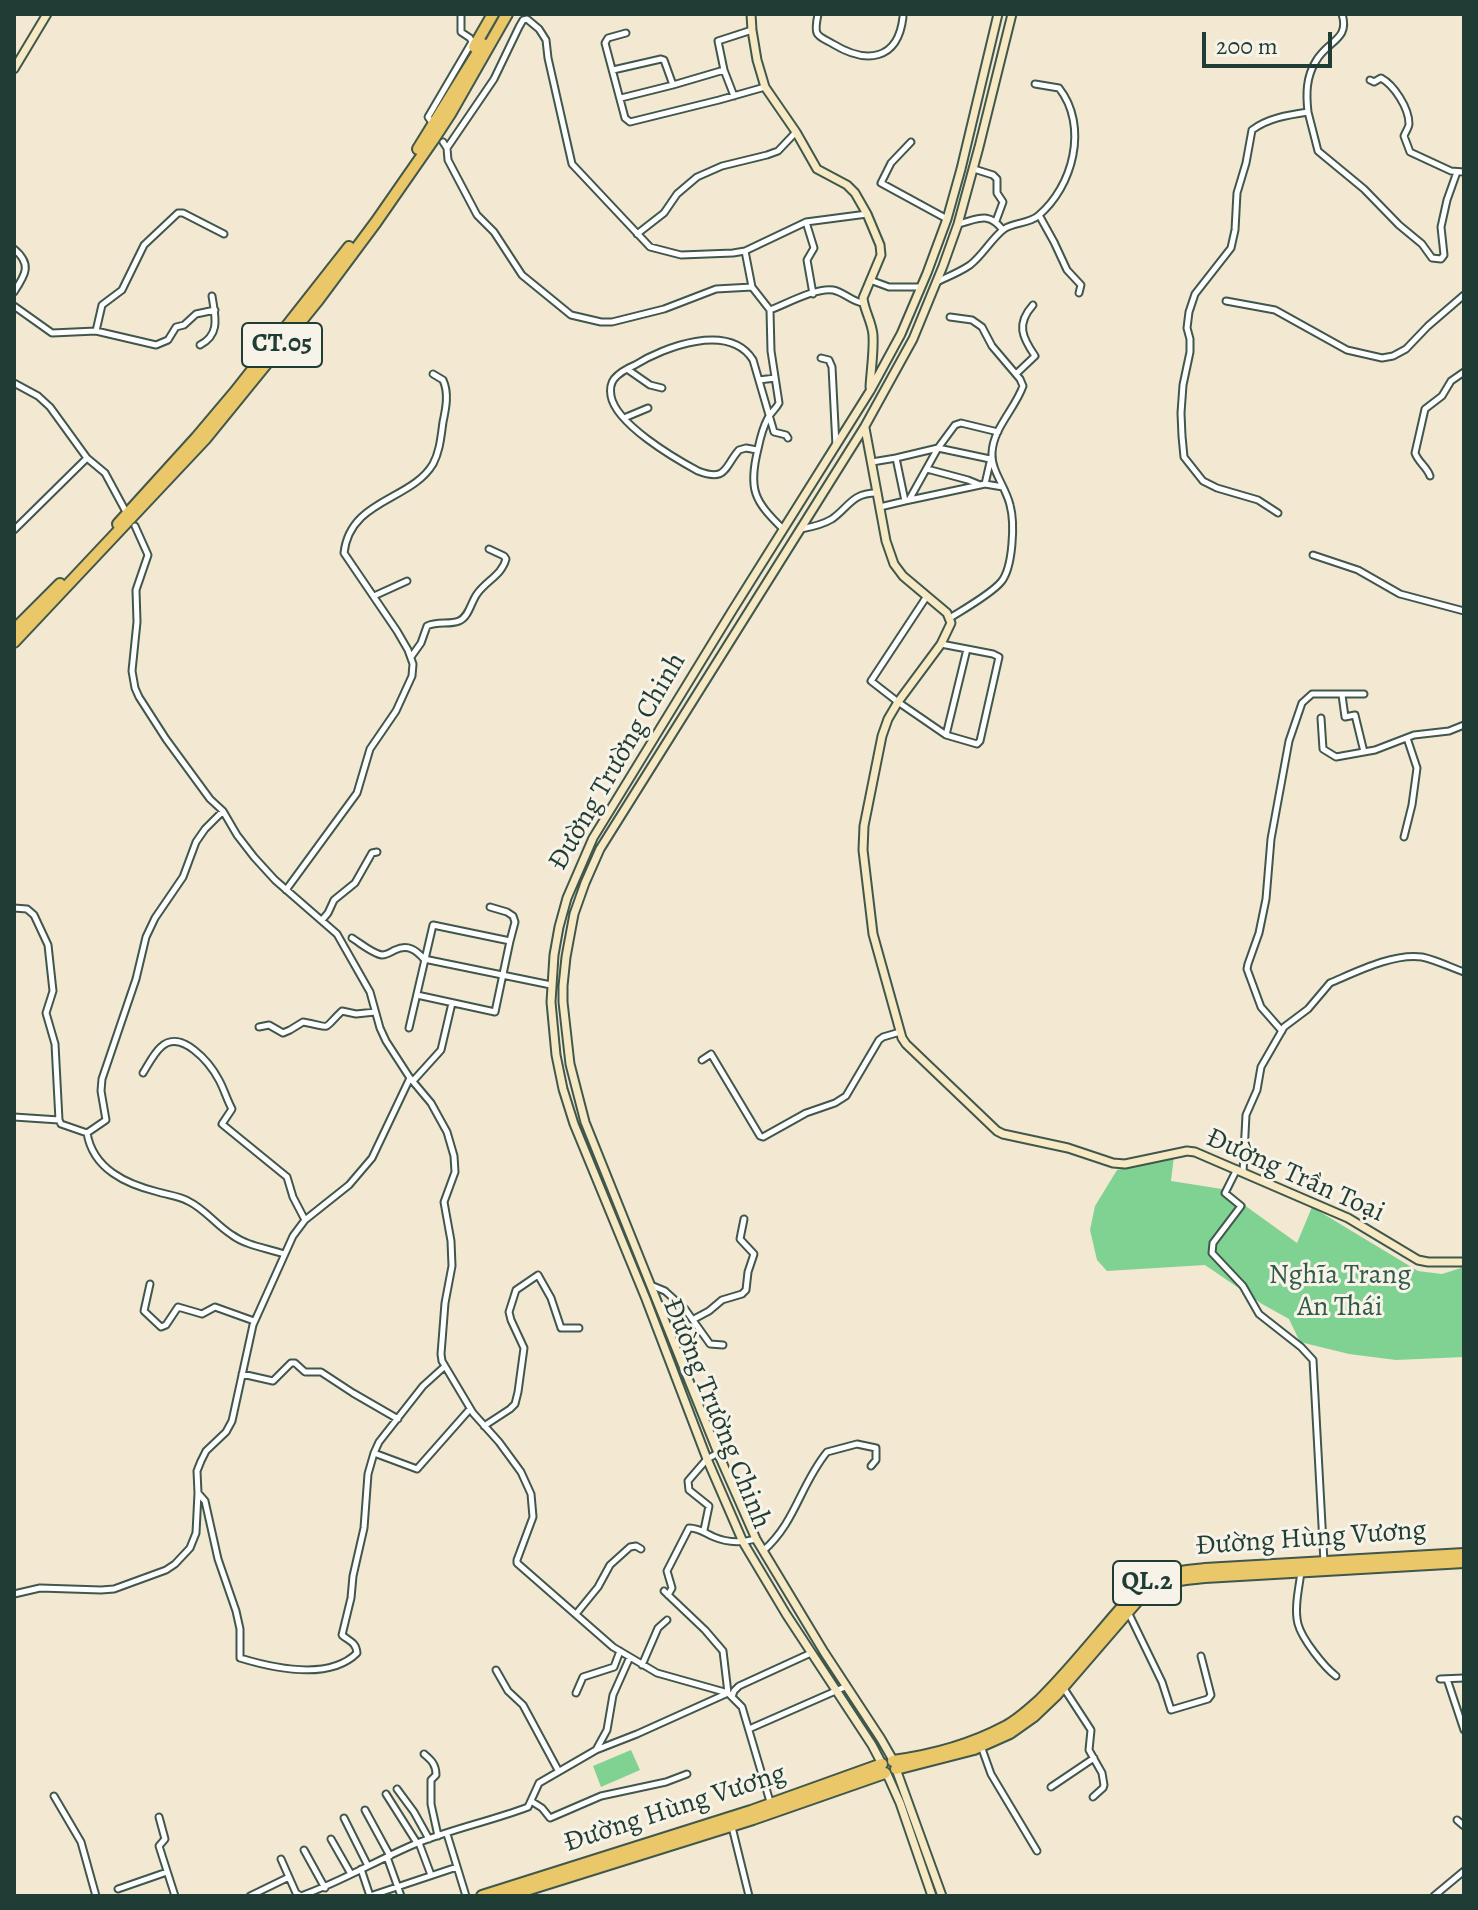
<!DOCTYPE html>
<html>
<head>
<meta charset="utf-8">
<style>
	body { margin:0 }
	#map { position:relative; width:1478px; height:1910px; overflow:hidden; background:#f3e8d1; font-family:Alegreya,serif }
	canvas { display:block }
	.frame { position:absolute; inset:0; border:16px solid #1f3d34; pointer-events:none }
	.scale { position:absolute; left:1202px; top:32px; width:130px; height:36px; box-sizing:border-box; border:4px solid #1f3d34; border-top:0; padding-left:10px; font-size:24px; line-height:28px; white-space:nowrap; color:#1f3d34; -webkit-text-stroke:6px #f7f3e8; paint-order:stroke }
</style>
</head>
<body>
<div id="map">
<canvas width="1478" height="1910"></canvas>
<div class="frame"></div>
<div class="scale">200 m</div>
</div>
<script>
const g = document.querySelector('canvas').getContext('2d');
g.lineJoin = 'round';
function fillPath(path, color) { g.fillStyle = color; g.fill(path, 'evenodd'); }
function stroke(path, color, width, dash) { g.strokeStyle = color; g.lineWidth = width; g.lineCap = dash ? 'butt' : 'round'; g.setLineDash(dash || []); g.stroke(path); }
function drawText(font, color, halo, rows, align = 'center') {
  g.font = font + ' Alegreya,serif'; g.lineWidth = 6; g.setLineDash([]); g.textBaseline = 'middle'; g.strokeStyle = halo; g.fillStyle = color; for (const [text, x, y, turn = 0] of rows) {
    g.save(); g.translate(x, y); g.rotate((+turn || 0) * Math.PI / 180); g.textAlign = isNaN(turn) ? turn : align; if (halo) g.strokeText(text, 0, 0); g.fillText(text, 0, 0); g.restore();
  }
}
fillPath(new Path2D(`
	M1174,1156L1171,1181L1222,1189L1297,1243L1312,1207L1418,1271L1442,1274L1464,1267V1357L1396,1360L1349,1354L1300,1342L1289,1319L1262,1304L1205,1265L1107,1271L1097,1260L1090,1230L1095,1206L1117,1170Z
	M631,1750L640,1770L601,1787L593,1766Z`), '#80d293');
const street = new Path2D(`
	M818,14C817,19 815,29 817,33C819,38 829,41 833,44C866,64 898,61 903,17
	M626,33L608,38L605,43L625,118L630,122L719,100L765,87
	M613,70L661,59L664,60L673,85L724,70L734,96
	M724,70L718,41L752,30
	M1370,80L1374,82L1381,78C1394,85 1409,108 1409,124C1409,127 1405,133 1404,136L1410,152L1451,171L1464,172
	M621,98L673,85
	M1308,112C1306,94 1306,77 1316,61C1328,40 1350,40 1342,14
	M433,124L428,117L472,42L470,38L461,32V14
	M443,142L447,148L448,160L477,215L494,232L522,275L571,315L601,322H612L664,309L716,289L752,287
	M911,142L891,163L881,183L947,219
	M447,148L494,79L519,27L523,20L527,19L539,29L546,40L548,58L572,164L650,247L681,255L733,253L745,251L806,222L867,214
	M974,169L993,175L997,179V193L1003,202L996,221
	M1039,215L1054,242L1067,270L1081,285L1079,293
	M806,222L814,248L807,260L813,294
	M958,224C979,219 988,211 1003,230
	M637,234L664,213L677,194L697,177L722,166L767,155L778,151L796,132
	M14,249C32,264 26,274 14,292
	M745,251L752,287L770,310L771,351L779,403C776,409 771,412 768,418C763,427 760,439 758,449C748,489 754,501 783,529
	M870,280L889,287H921
	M937,282C947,277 960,272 970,265C983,255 991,239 1004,229C1014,222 1028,224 1038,216C1073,187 1089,126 1059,88L1035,84
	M1226,301L1275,310L1347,350L1382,358L1393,356L1406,349L1428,326L1464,295
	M14,306L52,333L96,331L156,345L168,340L176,327L184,325L196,314L215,310
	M770,310C786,304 817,287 833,290C844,292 852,302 863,303
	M96,331L102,305L122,290L144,245L178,213H183L224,234
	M200,345C221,334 215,316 212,296
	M821,358L829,360L832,367L836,446
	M627,369L650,385L662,388
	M1016,374L1035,356C1022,337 1016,324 1033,305
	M759,380L775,378
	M14,383L38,396L50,407L87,458L105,473L125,510
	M624,418L648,408
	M757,450L746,448L739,450C724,467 727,482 698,471C674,458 616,424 611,396C610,390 611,383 614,379C619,373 628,368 635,365C664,347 729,322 753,360L774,432L786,435L788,438
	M896,458L938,448L990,459
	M872,462L896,458L905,501L880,507
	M927,469L968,480L980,485
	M1430,476C1427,467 1418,462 1415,453L1425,409L1442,396L1451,381L1464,372
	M985,484L991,458
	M909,500L938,448L955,425L961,423L998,432
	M905,501L985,484L1003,487
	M1278,513L1258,500L1217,488L1203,481L1184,457L1182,436L1181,413L1183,385L1190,352V339L1187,328L1189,312L1195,294L1231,248L1235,230L1237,193L1246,163L1252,130C1268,118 1288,115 1308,112L1318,151L1364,189L1399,225L1422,244L1432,258L1441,259L1444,255L1441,227L1447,200L1457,172
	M135,526L148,555L136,590L137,622L132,671L135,688L139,697L166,739L210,799L223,811L237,835L254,857L275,880L337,934L370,992L380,1028L386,1041L410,1078L431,1103L447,1132L454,1156L455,1172L444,1202L451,1241L452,1266L445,1303L441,1354L442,1361L473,1413L499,1442L521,1472L531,1494L533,1517L517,1560V1563L613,1647L657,1673L728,1693L742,1707L771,1805
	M801,529C812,527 822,525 832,519C849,507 852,493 876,493
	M14,530L87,458
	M1313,555L1358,570L1400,594L1464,611
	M374,596L407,581
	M927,596L871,681L898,702L946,735L977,744L980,741L999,657L993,654L941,644
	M950,618C964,609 991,594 1001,582C1013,568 1015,523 1010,505C1006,487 991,471 992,453C993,428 1015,409 1023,386L1020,379L992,346L982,327L972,320L950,317
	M411,657L421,643L427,626C438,621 449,625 459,621C469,617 471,602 477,594C486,581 502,575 506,559L504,556L489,549
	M1342,695L1345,717L1355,715L1364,752
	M1321,718L1323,749L1336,757L1375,750L1414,735L1449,731L1464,725
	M946,735L967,649
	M1404,837L1412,805L1417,768L1407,738
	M286,890L357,793L370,749L396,711L412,676L413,664L408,650L397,631L344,553C350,499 411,501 433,464C440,451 441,436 443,422C446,408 449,393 443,380L433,374
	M490,907L507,912L513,916L515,922L510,941
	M14,908L27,909L34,915L48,945L53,991L46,1013L55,1044L59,1120L61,1124L87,1133C93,1169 126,1184 158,1192C168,1195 179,1196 188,1201C205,1209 216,1225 232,1235C247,1246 267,1248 284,1254
	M322,920L328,913L334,900L355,883L372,853L377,852
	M352,938C360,943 373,954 382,955C387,955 391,952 395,950C408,944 416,950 424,959L551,985
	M259,1027L269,1025L283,1033L290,1030L303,1022C334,1027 320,1032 342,1011L356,1014L375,1012
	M409,1028L433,925L510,941L495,1012L417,995
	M1282,1031L1261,1007L1247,969L1248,964L1259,933L1266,899L1271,839L1289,741L1302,703L1312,694H1364
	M702,1060L711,1054L760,1136L763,1137L806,1113L835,1103L846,1096L879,1040L883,1037L900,1032
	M143,1073C148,1065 154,1053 161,1047C181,1028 210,1063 219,1080C224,1089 227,1100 232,1109L222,1124L287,1177L293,1197L305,1220
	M413,1081L441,1050L452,1003
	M14,1117L59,1120
	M87,1133L106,1120L101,1091L102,1079L136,979L146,937L155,918L183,877L196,842L205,829L223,811
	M1237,1169L1225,1193L1241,1206L1213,1243L1212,1253L1243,1286L1259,1314L1301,1347L1313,1360L1324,1562
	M1243,1172L1246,1115L1257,1090L1261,1067L1284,1027L1308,1009L1330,983C1356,972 1393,953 1422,957C1436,960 1450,967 1464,972
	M150,1284L144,1311L161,1327L166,1325L178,1307L202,1314L215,1307L254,1321
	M653,1286L665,1291L685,1309L710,1344L723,1345
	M694,1319L709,1311L722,1300L742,1294L746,1290L748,1272L754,1254L740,1239L744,1219
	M242,1374L273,1381L291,1363H295L305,1372H321L353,1393L398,1419
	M484,1426L510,1409L515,1404L518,1392L524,1348L511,1320L509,1312L516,1290L538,1275L551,1298L561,1328H579
	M374,1453L417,1469L470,1409
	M198,1493L205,1501L218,1559L236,1611L240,1629V1658C273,1668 329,1681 357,1653C356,1642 349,1641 342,1635L351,1598L353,1576L364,1528L368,1474L374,1453L379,1442L423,1386L444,1367
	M704,1530L709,1506L689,1490L688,1481L707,1459L718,1453
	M763,1551C796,1522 800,1485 827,1452L857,1444L876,1448V1460L871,1466
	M1301,1572C1299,1588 1294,1608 1298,1624C1302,1639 1324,1667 1336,1676
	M14,1594L40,1588L101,1590L114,1589L166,1570L175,1564L190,1548L196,1533L198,1493L197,1471L201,1461L206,1451L226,1432L232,1421L253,1325L293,1236L305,1220L349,1185L372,1158L410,1078
	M668,1595L672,1588L667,1571L689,1528C699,1528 705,1533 714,1537C728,1543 741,1543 756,1539
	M1128,1612L1162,1682L1171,1710L1208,1699L1211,1695L1201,1656
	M576,1614L598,1587L610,1565L630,1547L636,1546L641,1549
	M642,1665L658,1628L667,1620
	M496,1670L508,1691L523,1705L558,1770
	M1440,1679L1464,1678
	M1447,1679L1464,1730
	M1063,1687L1091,1730L1089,1750L1102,1773L1104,1785L1103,1788L1093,1797
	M576,1693L583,1677L614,1667L620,1651
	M732,1697L734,1691L739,1686L811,1653
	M749,1729L847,1686
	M981,1746L991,1774L1037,1851
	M596,1750L637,1734L728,1693L723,1651L705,1630L664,1591
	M424,1754C431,1760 436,1764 436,1775L431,1780V1804L438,1836
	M1051,1787L1094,1758
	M397,1789L414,1812L429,1839
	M386,1794L417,1843
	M54,1796L81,1842L96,1896
	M531,1801L542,1808L550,1818L601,1796L666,1782L687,1774
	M365,1810L390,1856
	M159,1817L165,1839L159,1846L175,1896
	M344,1818L368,1866
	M1457,1820L1464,1826
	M732,1827L749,1896
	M447,1834L466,1896
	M331,1839L351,1874
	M419,1843L431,1875
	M304,1850L325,1888
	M387,1857L401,1896
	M281,1859L296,1893L301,1896C341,1882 377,1860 415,1844C452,1829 491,1821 528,1807L539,1783L596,1750L607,1730L613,1695L630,1657
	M361,1869L370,1896L457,1867
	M118,1889L167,1872
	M250,1896L289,1877
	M1434,1896L1464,1871`);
const secondary = new Path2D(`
	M751,14L752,30L757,60L765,87L796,132L817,169L847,185L855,193L867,214L880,245L881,255L863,298C864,310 872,322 873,335C874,352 871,369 870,387
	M14,69L47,14
	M865,428L886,541L894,564L903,576L947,613L951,623L941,644L898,702L888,719L882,736L864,826L863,850L873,934L902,1038L906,1044L997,1131L1003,1134L1068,1148L1113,1163L1125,1164L1187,1151L1195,1152L1348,1218L1418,1260L1428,1262H1464
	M893,1760L881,1739L824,1652L756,1539L718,1453L585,1122L570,1064L563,1002V986L566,957L574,914L585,883L600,849L865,426L913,339L943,266L958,224L979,147L1012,14
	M882,1764L872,1745L786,1614L743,1542L707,1459L646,1299L574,1124L563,1089L556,1055L551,1002L554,955L559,927L567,898L593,838L732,611L870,391L901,334L927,273L947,219L961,169L998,14
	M896,1769L942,1896
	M887,1774L900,1803L932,1896`);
const highway = new Path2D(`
	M474,47L493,14
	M418,149L483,44
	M118,524L197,437L235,392L349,247
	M14,630L60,584
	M14,642L205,439L318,300L376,222L433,140L450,114L507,14
	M893,1761C931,1756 971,1745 1005,1727C1017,1721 1029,1710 1039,1701C1073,1668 1101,1630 1133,1595C1156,1573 1175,1572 1205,1569L1464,1554
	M896,1769L974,1749L1010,1733L1034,1716L1056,1695L1138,1600C1160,1580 1177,1580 1205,1577L1464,1562
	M482,1896L751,1811L882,1764
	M507,1896L753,1819L885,1773`);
stroke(street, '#3f574c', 9);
stroke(secondary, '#3f574c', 11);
stroke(highway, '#3f574c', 14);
stroke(street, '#fff', 5);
stroke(secondary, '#f7e9c3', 7);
stroke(highway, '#eac769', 10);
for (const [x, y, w] of [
	[282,345,80],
	[1147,1583,68]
]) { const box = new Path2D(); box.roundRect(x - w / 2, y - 22, w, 44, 6); g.fillStyle = '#f7f3e8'; g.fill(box); stroke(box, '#1f3d34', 2); }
drawText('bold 26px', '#1f3d34', null, [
	["CT.05",282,345],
	["QL.2",1147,1583]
]);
drawText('28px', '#1f3d34', '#f7f3e8', [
	["Đường Trường Chinh",618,762,-60],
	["Đường Trần Toại",1295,1176,24],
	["Đường Trường Chinh",716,1414,68],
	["Đường Hùng Vương",1311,1539,-4],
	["Đường Hùng Vương",675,1809,-18]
]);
drawText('28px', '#325b47', '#f7f3e8', [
	["Nghĩa Trang",1340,1276],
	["An Thái",1340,1308]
]);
</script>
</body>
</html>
